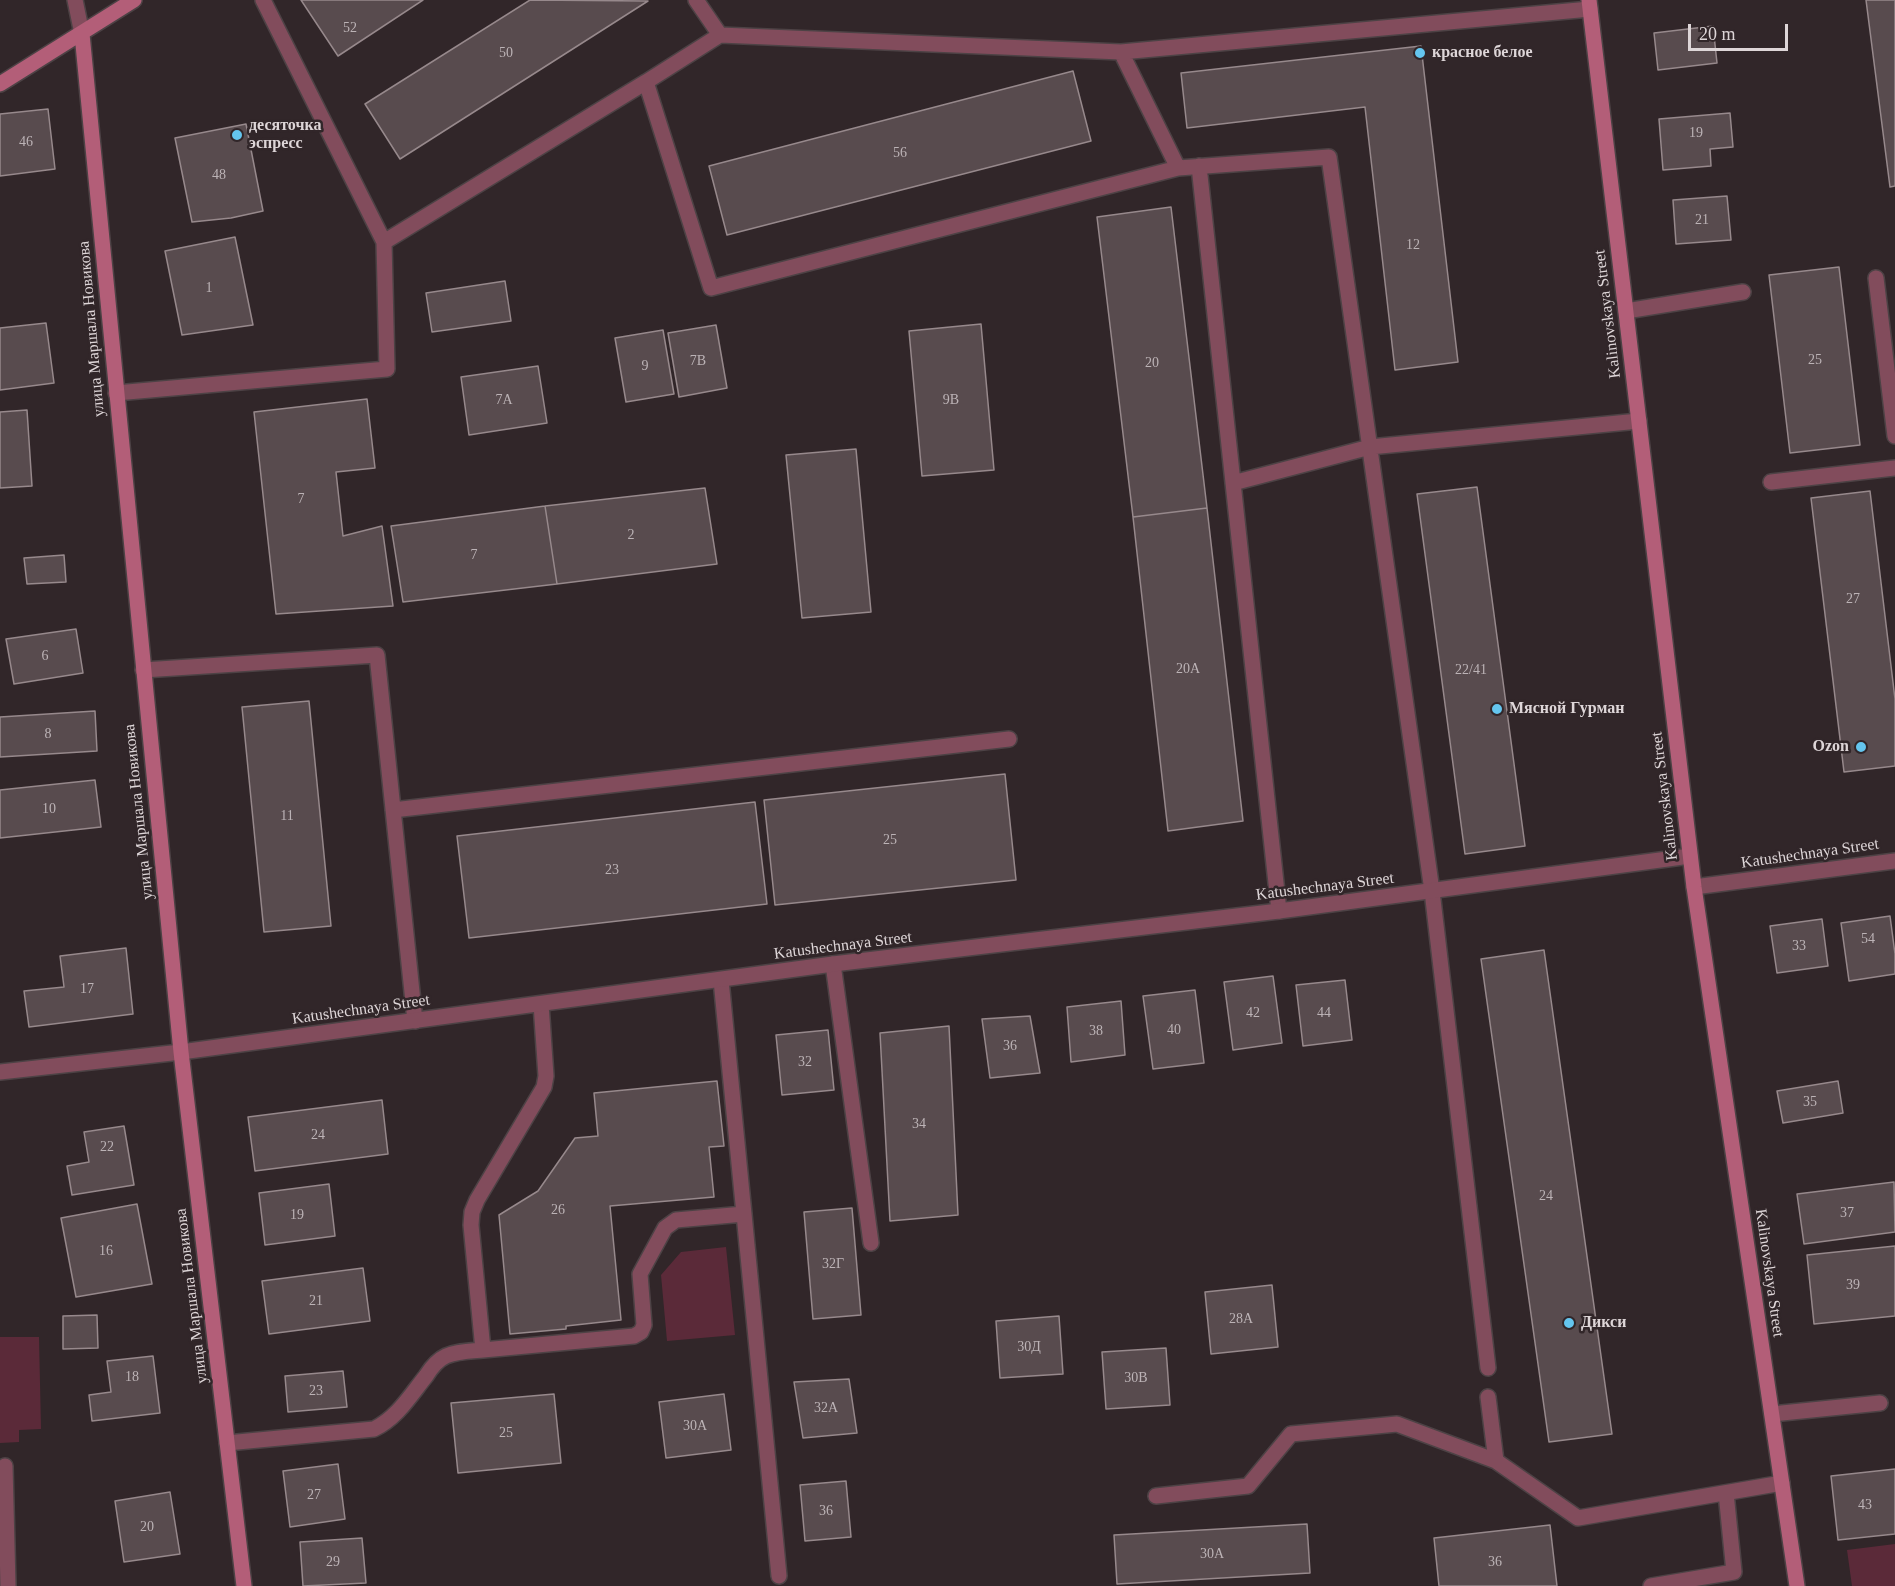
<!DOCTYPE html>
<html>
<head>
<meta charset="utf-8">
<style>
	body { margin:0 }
	#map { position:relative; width:1895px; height:1586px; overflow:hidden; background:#312629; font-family:"Times New Roman",serif }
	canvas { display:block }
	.scale { position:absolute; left:1688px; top:24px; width:100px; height:27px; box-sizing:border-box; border:3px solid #ded6d8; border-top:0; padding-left:8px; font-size:18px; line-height:21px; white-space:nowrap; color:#ded6d8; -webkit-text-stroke:4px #312629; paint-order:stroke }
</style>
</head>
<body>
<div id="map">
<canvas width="1895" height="1586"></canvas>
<div class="scale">20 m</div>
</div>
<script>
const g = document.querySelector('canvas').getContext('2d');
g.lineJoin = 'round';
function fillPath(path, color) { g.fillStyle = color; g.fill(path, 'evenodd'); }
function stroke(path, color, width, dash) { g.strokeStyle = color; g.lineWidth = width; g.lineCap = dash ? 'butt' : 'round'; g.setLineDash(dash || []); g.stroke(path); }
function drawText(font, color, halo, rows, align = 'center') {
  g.font = font + ' "Times New Roman",serif'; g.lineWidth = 5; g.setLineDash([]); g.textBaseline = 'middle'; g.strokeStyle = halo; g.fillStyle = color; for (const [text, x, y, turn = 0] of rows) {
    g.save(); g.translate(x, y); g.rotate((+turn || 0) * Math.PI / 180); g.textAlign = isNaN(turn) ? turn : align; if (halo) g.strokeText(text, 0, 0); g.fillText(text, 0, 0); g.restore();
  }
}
fillPath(new Path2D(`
	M726,1247L735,1335L667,1341L661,1275L681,1252Z
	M0,1337H39L41,1429L19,1430V1442L0,1443Z
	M1895,1544V1586H1852L1847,1550Z`), '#5b2a39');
const building = new Path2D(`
	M301,0H423L338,56Z
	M530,0L648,1L400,159L365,104Z
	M1866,0H1895V186L1890,187Z
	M1713,26L1717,63L1658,70L1654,33Z
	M1421,46L1458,362L1395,370L1365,107L1187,128L1181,73Z
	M1073,71L1091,141L727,235L709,166Z
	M48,109L55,169L0,176V114Z
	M1730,113L1733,147L1710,149L1711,166L1663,170L1659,119Z
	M246,124L263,211L231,218L192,222L175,138Z
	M1727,196L1731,240L1676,244L1673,200Z
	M1171,207L1207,508L1133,517L1097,217Z
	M235,237L253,325L182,335L165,251Z
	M1839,267L1860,445L1790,453L1769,275Z
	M505,281L511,321L432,332L426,293Z
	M46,323L54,383L0,390V328Z
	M981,324L994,470L922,476L909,331Z
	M716,325L727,388L679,397L668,333Z
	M663,330L674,394L626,402L615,338Z
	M538,366L547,423L469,435L461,377Z
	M367,399L375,468L336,472L343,536L382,526L393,606L276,614L254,412Z
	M27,410L32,486L0,488V412Z
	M856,449L871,612L802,618L786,455Z
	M1477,487L1525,846L1465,854L1417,494Z
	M705,488L717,564L557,584L545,506Z
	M1870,491L1895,699V766L1844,772L1811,498Z
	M545,506L557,584L403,602L391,526Z
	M1207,508L1243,821L1168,831L1133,517Z
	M64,555L66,582L27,584L24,558Z
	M76,629L83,673L14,684L6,639Z
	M309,701L331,926L264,932L242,707Z
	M95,711L97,751L0,757V717Z
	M1005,774L1016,880L775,905L764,800Z
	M95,780L101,827L0,838V790Z
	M755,802L767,904L469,938L457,836Z
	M1890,916L1895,954V974L1849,981L1841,923Z
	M1822,919L1828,966L1777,973L1770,926Z
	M126,948L133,1014L29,1027L24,991L64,987L60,956Z
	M1544,950L1612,1434L1549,1442L1481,959Z
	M1273,976L1282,1043L1233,1050L1224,982Z
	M1345,980L1352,1040L1303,1046L1296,985Z
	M1195,990L1204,1063L1153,1069L1143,996Z
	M1121,1001L1125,1055L1071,1062L1067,1007Z
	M1030,1016L1040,1073L990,1078L982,1019Z
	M949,1026L958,1215L890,1221L880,1033Z
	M828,1030L834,1090L782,1095L776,1035Z
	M717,1081L724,1146L709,1147L714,1197L610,1206L621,1320L566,1326V1329L510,1334L499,1215L538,1191L575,1138L598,1136L594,1093Z
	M1838,1081L1843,1113L1783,1123L1777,1091Z
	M382,1100L388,1154L255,1171L248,1117Z
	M124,1126L134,1185L72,1195L67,1166L89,1162L84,1132Z
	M1894,1182L1895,1232L1804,1244L1797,1194Z
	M329,1184L335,1236L265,1245L259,1193Z
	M137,1204L152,1284L76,1297L61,1218Z
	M852,1208L861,1315L813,1319L804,1212Z
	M1895,1246V1316L1814,1324L1807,1255Z
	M363,1268L370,1321L269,1334L262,1281Z
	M1272,1285L1278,1347L1211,1354L1205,1292Z
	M97,1315L98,1348L63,1349V1316Z
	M1059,1316L1063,1374L1000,1378L996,1321Z
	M1166,1348L1170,1405L1106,1409L1102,1352Z
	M153,1356L160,1413L92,1421L89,1395L111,1392L107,1361Z
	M343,1371L347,1407L288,1412L285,1376Z
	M849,1379L857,1433L803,1438L794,1382Z
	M554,1394L561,1463L458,1473L451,1403Z
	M724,1394L731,1450L666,1458L659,1402Z
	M338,1464L345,1519L290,1527L283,1471Z
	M1895,1469V1534L1838,1540L1831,1476Z
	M846,1481L851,1537L805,1541L800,1485Z
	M170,1492L180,1554L124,1562L115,1501Z
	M1307,1524L1310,1573L1117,1584L1114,1535Z
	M1550,1525L1557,1586H1439L1434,1538Z
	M362,1538L366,1583L303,1586L300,1542Z`);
fillPath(building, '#584b4e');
stroke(building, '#97898c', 1.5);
const lane = new Path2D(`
	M263,0L384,242L646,82L711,288L1178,168L1121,52L1590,9
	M720,35L1121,52
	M646,82L720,35L696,0
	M1199,166L1279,911
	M1178,168L1329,157L1432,891L1488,1368
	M1876,278L1895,436
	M1626,311L1743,292
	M116,393L387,369L384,242
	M1771,482L1895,468
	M1233,483L1370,447L1639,421
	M143,670L377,655L415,1021
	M393,810L1009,739
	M833,964L871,1243
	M541,1004L546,1076L544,1087L477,1200L472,1212L471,1225L483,1350L634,1336L641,1332L644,1325L640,1274L665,1228L676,1220L744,1214L721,980
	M744,1214L779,1576
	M1488,1397L1496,1461L1578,1518L1782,1483
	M1772,1414L1880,1403
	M227,1443L374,1429C397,1418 410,1396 426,1376C431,1368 437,1360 446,1356C457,1351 470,1351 483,1350
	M5,1466L8,1586
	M1156,1496L1248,1486L1291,1434L1397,1424L1496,1461
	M1651,1586L1734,1572L1726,1493`);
const street = new Path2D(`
	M75,0L82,34
	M1694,887L1895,861
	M0,1072L181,1052L833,964L1279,911L1690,856`);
const secondary = new Path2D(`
	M1589,0L1694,887L1797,1586
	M82,34L181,1052L244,1586
	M0,84L134,0`);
stroke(lane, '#4d4245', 18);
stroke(street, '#4d4245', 18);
stroke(secondary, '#4d4245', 18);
stroke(lane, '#824c5c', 15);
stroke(street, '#824c5c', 15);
stroke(secondary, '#b35e78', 15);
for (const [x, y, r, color] of [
	[1420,53,6,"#64c5ee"],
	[237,135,6,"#64c5ee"],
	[1497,709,6,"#64c5ee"],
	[1861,747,6,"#64c5ee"],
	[1569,1323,6,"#64c5ee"]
]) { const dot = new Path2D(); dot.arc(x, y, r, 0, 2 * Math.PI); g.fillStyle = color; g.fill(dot); stroke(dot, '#312629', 2); }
drawText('14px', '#bcb3b6', null, [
	["52",350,28],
	["50",506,53],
	["19",1696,133],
	["46",26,142],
	["56",900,153],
	["48",219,175],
	["21",1702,220],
	["12",1413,245],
	["1",209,288],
	["25",1815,360],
	["7В",698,361],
	["20",1152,363],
	["9",645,366],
	["7А",504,400],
	["9В",951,400],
	["7",301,499],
	["2",631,535],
	["7",474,555],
	["27",1853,599],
	["6",45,656],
	["20А",1188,669],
	["22/41",1471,670],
	["8",48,734],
	["10",49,809],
	["11",287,816],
	["25",890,840],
	["23",612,870],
	["54",1868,939],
	["33",1799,946],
	["17",87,989],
	["42",1253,1013],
	["44",1324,1013],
	["40",1174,1030],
	["38",1096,1031],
	["36",1010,1046],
	["32",805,1062],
	["35",1810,1102],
	["34",919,1124],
	["24",318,1135],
	["22",107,1147],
	["24",1546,1196],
	["26",558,1210],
	["37",1847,1213],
	["19",297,1215],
	["16",106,1251],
	["32Г",833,1264],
	["39",1853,1285],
	["21",316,1301],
	["28А",1241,1319],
	["30Д",1029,1347],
	["18",132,1377],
	["30В",1136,1378],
	["23",316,1391],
	["32А",826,1408],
	["30А",695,1426],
	["25",506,1433],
	["27",314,1495],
	["43",1865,1505],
	["36",826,1511],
	["20",147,1527],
	["30А",1212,1554],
	["29",333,1562],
	["36",1495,1562]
]);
drawText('bold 16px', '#ded6d8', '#312629', [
	["красное белое",1432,53],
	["десяточка",249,126],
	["эспресс",249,144],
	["Мясной Гурман",1509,709],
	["Ozon",1849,747,"right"],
	["Дикси",1581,1323]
], 'left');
drawText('16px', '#ded6d8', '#312629', [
	["Kalinovskaya Street",1608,314,-97],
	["улица Маршала Новикова",92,329,-95],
	["Kalinovskaya Street",1665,796,-97],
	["улица Маршала Новикова",139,812,-96],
	["Katushechnaya Street",1810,854,-8],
	["Katushechnaya Street",1325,887,-7],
	["Katushechnaya Street",843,946,-7],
	["Katushechnaya Street",361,1010,-8],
	["Kalinovskaya Street",1769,1273,82],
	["улица Маршала Новикова",192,1296,-97]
]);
</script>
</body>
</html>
